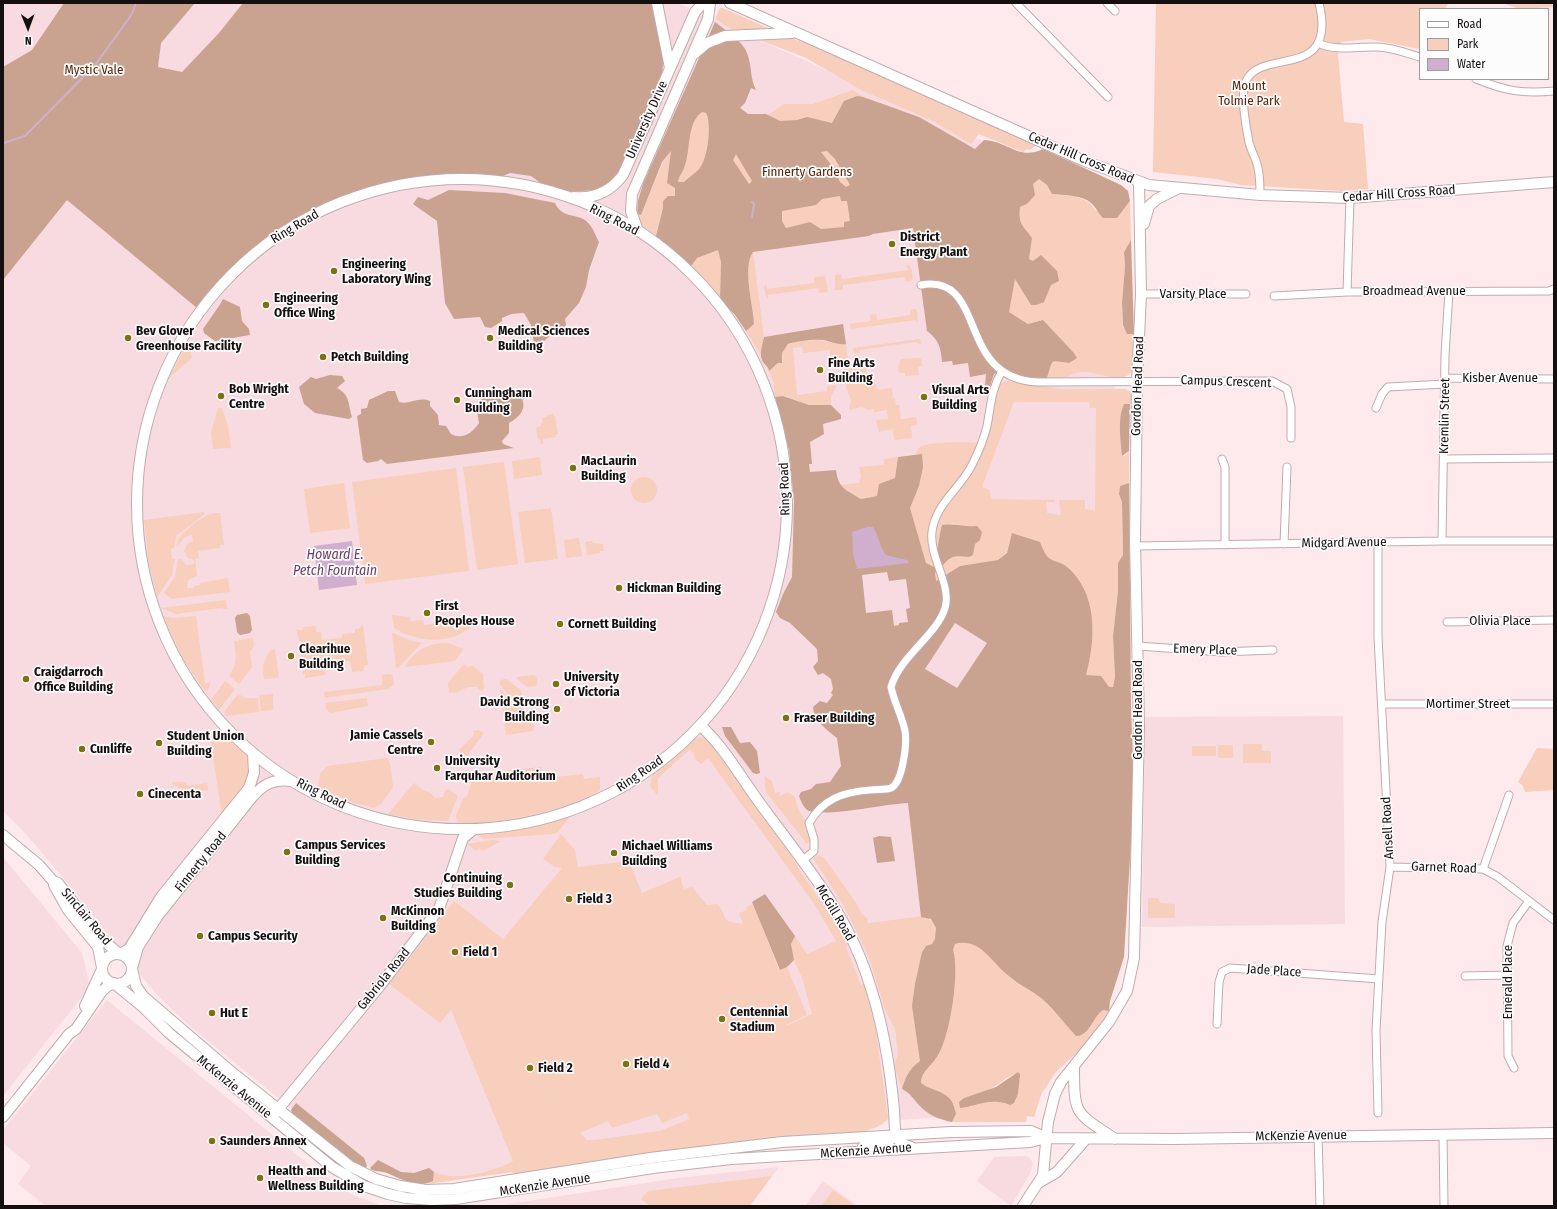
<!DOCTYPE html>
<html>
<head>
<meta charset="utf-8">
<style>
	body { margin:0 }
	#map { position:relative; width:1557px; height:1209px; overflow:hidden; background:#fee9ec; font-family:"Fira Sans Condensed",sans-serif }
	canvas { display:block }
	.frame { position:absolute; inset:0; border:4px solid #160f10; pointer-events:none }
	.legend { position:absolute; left:1419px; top:8px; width:130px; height:72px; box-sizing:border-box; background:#fcfcfc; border:1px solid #a09d9e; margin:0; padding:5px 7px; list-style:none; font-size:12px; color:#160f10 }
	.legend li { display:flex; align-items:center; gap:8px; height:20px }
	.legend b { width:20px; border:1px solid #a09d9e }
	.north { position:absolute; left:8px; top:8px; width:40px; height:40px; -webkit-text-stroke:3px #fcfcfc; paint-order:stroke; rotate:179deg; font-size:11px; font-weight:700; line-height:16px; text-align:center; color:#160f10 }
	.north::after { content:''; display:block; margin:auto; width:14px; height:18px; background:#160f10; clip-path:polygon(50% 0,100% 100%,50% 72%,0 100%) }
</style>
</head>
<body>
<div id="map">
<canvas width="1557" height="1209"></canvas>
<div class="frame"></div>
<ul class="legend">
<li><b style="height:5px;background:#fff"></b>Road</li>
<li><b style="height:11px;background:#f8cebc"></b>Park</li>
<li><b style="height:11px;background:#cfafcd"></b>Water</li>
</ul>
<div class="north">N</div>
</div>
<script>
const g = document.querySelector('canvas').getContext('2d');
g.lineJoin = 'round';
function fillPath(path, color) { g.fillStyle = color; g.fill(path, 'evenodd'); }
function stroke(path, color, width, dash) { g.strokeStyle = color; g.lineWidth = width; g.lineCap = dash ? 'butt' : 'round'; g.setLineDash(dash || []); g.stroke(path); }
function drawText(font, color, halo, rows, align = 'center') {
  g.font = font + ' "Fira Sans Condensed",sans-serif'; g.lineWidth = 3.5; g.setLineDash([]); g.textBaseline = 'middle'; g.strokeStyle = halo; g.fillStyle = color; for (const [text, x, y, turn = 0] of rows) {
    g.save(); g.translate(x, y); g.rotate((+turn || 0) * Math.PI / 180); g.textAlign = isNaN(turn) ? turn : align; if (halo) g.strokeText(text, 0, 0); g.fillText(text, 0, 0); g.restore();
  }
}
fillPath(new Path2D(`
	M3,3H678L1049,171L1117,278L1104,955L944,1117L897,1120L679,1146L459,1179L401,1178L372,1168L342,1150L191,1027L161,999L146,982L61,875L26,834L3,811Z
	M1343,716L1345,924L1142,927L1145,717Z
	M3,857L82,953L90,987L3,1096Z
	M107,1000L318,1172L351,1194L382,1206H46L18,1184L31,1166L3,1143V1130Z
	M1026,1156L1030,1158L1033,1163L1030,1174L1011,1206L977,1181L994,1157Z
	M779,1167L750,1206H496L678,1178Z
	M823,1181L858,1206H805Z`), '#f8dbe0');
fillPath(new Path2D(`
	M1156,3H1448L1445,9H1420V49L1369,39L1341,42L1338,55L1344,122L1363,124L1368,189L1343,191L1241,185L1217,179L1153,172Z
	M1503,3H1554V7L1519,9Z
	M720,8H723L770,29L736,32L715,19Z
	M788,37L811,45L1036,145L1030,150L1027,149L1023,152L979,134L971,144L933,121L863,91L806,58L755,38Z
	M853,90L863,97L901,110L871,220L808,241L663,201V208L655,240C645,233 640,227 637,214L641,215L663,162L672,150L690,101L740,108L749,114L768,115L784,104H813Z
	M1039,179L1047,185L1052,194C1068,196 1087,195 1095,210L1117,218L1130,201L1131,240L1124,252L1125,266L1122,302L1123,325L1127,334H1134L1133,369C1124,388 1096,370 1081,372C1075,372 1069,377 1063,378C1058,379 1052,378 1047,378L1051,364L1059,360L1068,363L1077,358L1074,353L1043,320L1029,324L1009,312L1015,278L1031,305H1036C1058,284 1050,282 1041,255L1033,261L1029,259L1032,238C1023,225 1018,225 1020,207L1027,204L1033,184Z
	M718,250L721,262L720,299L689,269L697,258Z
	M753,252L764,337L761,355L746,331L754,324C753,304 742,268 753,252Z
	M907,265L910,266C912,270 914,278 911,281L906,282L905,277L843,285V290H835V275L841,274L842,279L908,270Z
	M825,276L828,292L819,293L818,288L768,295V299L766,297L764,287L766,284L767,289L814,283V277Z
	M915,309L917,311L918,324L916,320L851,329L850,324L871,321L870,315L876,314L877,320L910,315V310Z
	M920,339L921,345L915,342L860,350L858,354L854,353L853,348Z
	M818,340C828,341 835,345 846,344L848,361L855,367L864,366C867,375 875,380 878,390L892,388L893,398H895L896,405H899L901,419L916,417L917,425L911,426L912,438L894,440L893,429L879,432L876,420L888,419L887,410L874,412V409L868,410L862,407L849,410L851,400L846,387L844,365H835L833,356L830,357V350L803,353L802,347L793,348L797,395L827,391V386L837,385L831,396V405H809L786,396L774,397V383L769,371L783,359L782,353L786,346L795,342Z
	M190,347L192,358L170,377L184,348Z
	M919,358L921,359L922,366L918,367L919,375L905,376V373H899L898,367L901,359Z
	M1006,381L1061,389H1125L1131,392L1132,403L1124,405L1122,456H1125L1129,451V483L1120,486L1119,494L1122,502L1123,555L1118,564V591L1113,636L1115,677L1113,687H1108L1086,675C1096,639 1098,592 1066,566C1061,562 1054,562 1049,558C1045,555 1042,547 1040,542L1013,533L1006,553L998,560L960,566L935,581V573C950,560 947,554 969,557L977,526L962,527L952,523L939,536L938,551L934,567L926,563L910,508L919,486L922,454L916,455C917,451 917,449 920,447C928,441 975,442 986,443L997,389L999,385ZM1014,402H1089L1090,408H1096L1095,511L1085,509V500H1059L1061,515L1047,513L1046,502H1055V500L991,499L990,490L982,487Z
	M218,408H222L228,426L231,448L213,449L211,432Z
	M553,414V416H555L558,434L555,435L556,437L543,439V444H541L540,439L538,440L536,427L541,426V423H543L542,418L547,417V415Z
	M540,457L542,475L514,479L512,461Z
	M898,457L895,478L879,484L877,496L861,499L840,485L859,483L861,476L859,467L884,465V459Z
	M504,462L518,564L477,570L463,467Z
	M456,468L469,571L365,584L352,482Z
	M631 490a13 13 0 1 1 26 0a13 13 0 1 1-26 0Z
	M344,483L350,528L310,533L304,489Z
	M551,508L558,559L525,563L518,512Z
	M204,512L205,514L176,536L174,548L171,549L172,559H175L172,575L157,597L148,559L144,520Z
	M220,513L224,545H220V548L198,551L199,558L195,559L197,576L188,580L187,588H194V586L200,585V583L228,578L230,592L171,599L164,593L175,576L178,559H181L186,565L194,564V560L188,558L184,551L187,544L193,541L192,535L185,537L177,546C176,535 200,518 210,514C213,513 217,513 220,513Z
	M579,538L582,556L566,558L564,540Z
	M592,541L593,543L603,544L604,551H600V553L587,555L585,542Z
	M226,600L227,609L221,608L176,614L161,608Z
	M392,615L410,617L411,621L423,620L424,625L465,620L466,624L475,623C454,646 418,643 394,628Z
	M163,616L173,618L196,616L205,683L211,682L208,690H204L183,659Z
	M361,625H363L368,665L364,666V671L352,672L350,661L324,664L325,675L305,678V674H303V660H301V641H299L296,628L298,630H303V627L316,626V632H321L322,640L342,638V634L355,633V629L361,628Z
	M393,633L409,640L422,643L398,668H396L392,634Z
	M253,638L254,646L250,652L252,667L239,684L229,676C238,664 236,655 234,641Z
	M448,643L464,649L455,661L405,667C412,650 432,642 448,643Z
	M275,649L279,678L264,679C262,666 263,660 271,650Z
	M464,664L467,667L473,666L483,674L484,690L480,691L477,687C469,686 466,688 460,691C457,693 452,692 449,693L448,683Z
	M390,674L393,676L394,684L388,689L325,698L324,692L382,685V675Z
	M534,675L537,678V684L536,686L527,687L517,679V677Z
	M506,679L521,690L524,713L500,685V680Z
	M225,681L235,689L219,710L211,700Z
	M500,688L525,718L534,725L533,731L506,735Z
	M238,694L246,698H258L259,712L226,716L224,712Z
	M273,694V710L261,711L259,695Z
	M367,698L368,706L330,713L326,709L325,703Z
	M478,730L484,733L467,756L459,750L474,735L473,731Z
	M228,735C246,752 249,753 251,778L222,817L211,742L214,738Z
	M701,737L709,739L790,853L802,874L839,928L848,947H846L861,985L864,984L875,1025L888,1118C874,1137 827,1135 805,1137L514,1175V1174L512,1172L428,1184L433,1181L434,1172C457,1182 492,1172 513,1161L451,1010L440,1023L389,984L454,901L503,939L562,868L555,867L543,859L561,834L575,850L578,867L629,861L642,893L680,877L684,889L692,887L707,905L717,904C730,918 717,921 743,924L739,913L747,910L746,907L753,904L779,970L787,967L807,1015L787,1024L786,1026L812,1014L802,978L794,960L791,944L795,936L807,954L836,941L815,905L708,758L701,764L695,759L694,753L689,750L658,778V796L650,786L653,773L693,740ZM687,1113L689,1119L660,1131L594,1140H587L580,1133L608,1121L612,1128L657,1114L662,1123Z
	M1243,744H1262V751H1271V763H1243Z
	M1218,745H1233V758H1218Z
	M1192,746H1216V756H1192Z
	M1537,748L1554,749V790L1525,792L1523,786L1518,782Z
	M387,758L390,763L393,787L381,804L374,808L354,803L318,787L320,774L327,766Z
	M541,767L542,775L555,774L556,777L583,774L584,779L600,777V790C582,806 480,830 457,822L456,816L463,798L467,796L474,774Z
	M764,776L772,781L775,793L780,792V796L788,792L794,796L799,811L808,824L811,839L807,844L766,792Z
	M173,782H186L187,786L207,783L208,790L187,792L172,784Z
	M414,783L423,790L431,793L435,798L443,797L445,791L448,789L458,796L448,821L414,819L388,814Z
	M572,814L558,832L554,834L484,839L473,833L517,828Z
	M492,840L501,841L483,851L479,848L476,851L467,844Z
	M819,855L825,859L856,903L862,914L867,918L868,923L925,916C934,921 942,935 932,943C928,946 925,946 922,951C921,954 921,958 921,961L918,1045L920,1061C909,1069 906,1076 902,1089L894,1065L898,1054L895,1029L885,1010L869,957L844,906L813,858Z
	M1148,898H1158L1160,903L1175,904V918H1148Z
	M961,943H972L985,951L1010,978L1042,999L1063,1020L1085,1033L1098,1013L1103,1009L1109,1011L1098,1030L1085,1045L1055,1073L1045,1089L1042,1092L1034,1117L1027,1116L1026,1122H952L956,1114L954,1108L941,1093L921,1083C921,1071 931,1066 938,1056C950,1036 959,972 953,950L955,944ZM1019,1074L1018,1094L1010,1105C997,1099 983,1102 970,1107L964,1098L989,1090L1012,1075Z
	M772,1176L750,1206H650L641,1199L648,1191Z
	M833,1190L855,1206H821Z`), '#f8cebc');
fillPath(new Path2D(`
	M64,3H195L161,43L158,67L182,72L219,33L243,3H652L664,48L662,76L619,172L607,184L594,190L571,192L542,184L531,176L510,173L501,177L474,175L429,177L396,181L371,188L322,206L278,231L251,252L225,276L197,308L67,200L3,280V67L32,50Z
	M715,22C725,30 745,42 748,56C752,68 750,78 756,90L751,88L745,103L740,108L748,114H766L780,121L797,120L807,117L832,123L844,101L857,96L863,97L919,117L975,149L984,140C1008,141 1019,161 1043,149L1121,185L1128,191L1130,201L1117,218H1103C1098,213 1095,206 1091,203C1082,195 1064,195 1052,194L1047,185L1039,179L1033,184L1035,195L1027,204L1020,207C1018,225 1023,225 1032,238L1029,259L1033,261L1041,255L1057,271L1059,281L1051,285L1044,302L1036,305H1031L1015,279L1009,312L1028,324L1043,320L1074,353L1077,358L1069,363C1049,360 1053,359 1047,378H1028L1007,371L994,374L989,389L985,386L986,374L970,377L968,363L953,365L952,361L942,362C941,348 939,340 927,331L913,228L873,234L869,236L753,252C742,268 753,304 754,324L746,331L735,315L720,299L721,262L718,250L697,258L689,269L655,240L663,208V201L668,196H675V188L667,183L671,151L662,162L641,215L637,214L638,201L643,184ZM702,112L706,113C712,124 708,157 700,168C696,173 689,177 684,182H678C679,176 682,173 684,168C691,152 686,123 702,112ZM827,151L835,159L850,185L846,187L840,182L833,167L821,152ZM736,154L752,181L749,184L733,160ZM840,196L841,201H847L850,221L844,222V227L821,229L810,222L786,228L782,221V211L816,205L822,199Z
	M449,190L505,193L555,203C563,221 580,211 590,225C594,230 596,237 599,242L589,270L586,287L579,303L565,319L566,325L561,332L553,333L541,344L534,343L531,325L524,313L511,314L502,318V321L491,328L485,327L480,317L454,319L445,303L437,221L413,204L418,197L428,200Z
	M1131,240L1134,334H1127L1123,325L1122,302L1125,266L1124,252Z
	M223,299L240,307L242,321L249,329L250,335L215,341L204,333L203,329L219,306Z
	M843,324L846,344C837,345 832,342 824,340C813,339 798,341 788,344L782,353V363H778L769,371C768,365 764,365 762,360C759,354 763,343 764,337Z
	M330,375L342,376L345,381L337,388C350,395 348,403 352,417L349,419L315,413L304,404L299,387L311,377L316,379Z
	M388,391H395L399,402C410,405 418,396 430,401V406L438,415L439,425L446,426L451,434C463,440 472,433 479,423L477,410L481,408L480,401L483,397H488L493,393C499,392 508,391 515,393C518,394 520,396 522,399C527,410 518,418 509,423V433L502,441L503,444L514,448L387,464L381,459L378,461L367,463L363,460L357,416L361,414V409L367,408L369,400Z
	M783,396L809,405H831L841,415V419L823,424L824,434L810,442L812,464H809L810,472L836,470C838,489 847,490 861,499L877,496L879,484L895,478L898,457L922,454L923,467L919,486L910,508L926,563L934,567C938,553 938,539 942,525C954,523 963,527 977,526L982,532L980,540L975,544L973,555L969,557C947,554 950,560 935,573L936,581L960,566L998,560L1007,553L1012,533L1040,542C1042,547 1045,555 1049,558C1054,562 1061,562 1066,566C1098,592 1096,639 1086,675L1101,676L1109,687H1113L1115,677L1113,636L1118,591V563L1123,555L1122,502L1119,494L1120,486L1129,483L1131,705L1134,792L1124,957L1110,1001L1109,1011L1103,1010C1093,1016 1090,1036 1076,1036C1064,1023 1054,1009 1041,998C1031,990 1019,985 1010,977C992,964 981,937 955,944L953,950C960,972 950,1036 938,1055C932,1066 921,1071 921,1083C930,1090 942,1090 950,1099C953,1102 955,1110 956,1114L952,1122C941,1120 931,1116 923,1109C915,1102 912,1094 902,1089C906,1076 909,1069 920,1061L912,1006L915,984L922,952L926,946L932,944L935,939L936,928L931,919L921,917L908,803C883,804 830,817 809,811C804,809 801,801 799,796L801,792L811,789L816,784L830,782L841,766L837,738C827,730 814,721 813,707L820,701L827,703L833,695L831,693L833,689L831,679L823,673L818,675L813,667L818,661L817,649L790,623L780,618L776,612L783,594L792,577L794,501L789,450L774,397ZM887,572L889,581L906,579L910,608L906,609L908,622L899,623V625L894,626L892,610L866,613L862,575ZM955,623L987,643L957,688L925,669Z
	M1124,404H1130L1129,451L1122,456C1121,441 1117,419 1124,404Z
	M247,613L250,616L252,630L250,633L240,635L237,632L235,618L237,615Z
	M722,727H731L740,743L750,742L757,751L760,773L757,774L753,773L725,736Z
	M879,836L891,837L895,861L877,863L873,838Z
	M765,894L795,936L791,944L794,960L787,967L780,970L752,902Z
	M1018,1072L1020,1074L1018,1094L1014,1103L1010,1105C992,1097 978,1106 960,1108L959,1102L964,1098L996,1087Z
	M296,1103L364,1158L367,1166L364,1170L293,1115L291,1110Z
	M378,1160L401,1172L414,1173L429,1168L434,1172L433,1181C418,1189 401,1179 387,1173C382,1171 377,1172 372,1170L370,1168Z`), '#caa290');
fillPath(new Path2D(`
	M867,527H873C879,536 879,546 886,555L907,560L909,563L857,569L853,554L852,532Z
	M352,541L357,585L319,590L314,546Z`), '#cfafcd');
stroke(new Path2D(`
	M96,64L132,14L136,3
	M3,143L25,136L89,71
	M752,202L754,204L752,217`), '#cfafcd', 2);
const street = new Path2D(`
	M1016,3L1108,97
	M1107,3L1115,11
	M1318,43C1337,52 1356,46 1377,47C1391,47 1406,53 1420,57
	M1476,79C1506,91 1522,94 1554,91
	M1260,195C1260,186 1260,177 1258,168C1256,158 1251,151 1249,142C1246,128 1240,94 1246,81C1261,47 1338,82 1319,3
	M921,285C988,273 955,379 1038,382L1272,381L1287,389L1291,407V438
	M1347,292L1350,198
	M1141,294H1246
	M1274,296L1347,292L1549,291L1554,289
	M1446,378L1554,379
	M1376,408L1382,394L1388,387L1445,384
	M1222,459L1225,467V545
	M1444,459L1554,458
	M1442,541L1445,355L1449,291
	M1284,544L1287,467
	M1135,546L1442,541H1554
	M1447,622L1554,620
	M1138,646L1222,652L1273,650
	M1382,704H1554
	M803,860L814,851V839L809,823C823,799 843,792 870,790C876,789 886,790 891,788C903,782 907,743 905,731C902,716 894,702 891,687C900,656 937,635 945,608C952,585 929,557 932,532C935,504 960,489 972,465C978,453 984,439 987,426C991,406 991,389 1002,371
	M1390,867L1483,869L1498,877L1554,920
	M1483,869L1509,795
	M1465,976L1507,975
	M1217,1024L1219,982L1222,972L1230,968L1379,979
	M1514,1068L1508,1056L1507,946L1513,923L1529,901
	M1378,1113L1376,1030L1382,922L1390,867L1378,637V543
	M1318,1135L1320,1206
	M1443,1135L1444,1206`);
const secondary = new Path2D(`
	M657,3L670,68
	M730,3L1082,160L1149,185L1260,195L1350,198L1554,182
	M694,54L707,43L725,36L792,33
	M137 504a325 325 0 1 1 650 0a325 325 0 1 1-650 0Z
	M574,197C594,199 611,191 623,175L695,12L703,3
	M1144,224L1149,206L1157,199L1179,188
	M638,231L631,211L632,194L708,19L710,3
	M700,725C724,747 740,776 759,802C799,857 846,911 867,976C882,1019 890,1065 894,1110C895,1121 893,1136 902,1144L911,1147
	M3,835L39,865L53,881L58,883L101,938L119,954
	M54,885L68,910L98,947L102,968
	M102 969a15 15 0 1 1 30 0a15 15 0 1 1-30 0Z
	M120,954L129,949L161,897L249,788L254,773L253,753
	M132,968L138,947L157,917L253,796C265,783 274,779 292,781
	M132,969L136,986L143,996L234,1074L350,1166L376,1179L400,1186L426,1190L454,1189L650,1158L782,1142L951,1132L1031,1131L1047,1138
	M115,984L142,1006L169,1033L332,1167L364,1186L388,1194L406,1198L432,1200L456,1199L653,1168L731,1159L1030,1142L1047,1138L1175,1139L1554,1133
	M85,1006L102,969
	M1074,1066C1074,1116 1075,1112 1115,1139
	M275,1113L379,987L439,909L463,838L474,829
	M3,1117L69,1034L76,1029L102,991L108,986L114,983
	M863,1147L889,1141L894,1136
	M1040,1182L1057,1172L1086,1139
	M1023,1206L1043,1175L1048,1122L1055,1094L1061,1082L1109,1022L1127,991L1134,958L1139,726L1135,541L1137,381L1141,294L1139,182`);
stroke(street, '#c0acaf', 9);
stroke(secondary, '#c0acaf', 12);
stroke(street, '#fff', 7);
stroke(secondary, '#fff', 10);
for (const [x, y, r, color] of [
	[892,244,4,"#7c7213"],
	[334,271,4,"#7c7213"],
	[266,305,4,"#7c7213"],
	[128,338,4,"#7c7213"],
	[490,338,4,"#7c7213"],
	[323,357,4,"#7c7213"],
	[820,370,4,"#7c7213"],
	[221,396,4,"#7c7213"],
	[924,397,4,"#7c7213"],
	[457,400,4,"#7c7213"],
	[573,468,4,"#7c7213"],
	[619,588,4,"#7c7213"],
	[427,613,4,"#7c7213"],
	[560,624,4,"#7c7213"],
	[291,656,4,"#7c7213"],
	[26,679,4,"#7c7213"],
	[556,684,4,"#7c7213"],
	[557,709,4,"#7c7213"],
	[786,718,4,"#7c7213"],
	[431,742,4,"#7c7213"],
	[159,743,4,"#7c7213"],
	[82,749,4,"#7c7213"],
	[437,768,4,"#7c7213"],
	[140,794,4,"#7c7213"],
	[287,852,4,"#7c7213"],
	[614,853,4,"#7c7213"],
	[510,885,4,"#7c7213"],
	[569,899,4,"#7c7213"],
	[383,918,4,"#7c7213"],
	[200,936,4,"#7c7213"],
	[455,952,4,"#7c7213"],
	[212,1013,4,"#7c7213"],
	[722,1019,4,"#7c7213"],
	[626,1064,4,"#7c7213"],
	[530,1068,4,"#7c7213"],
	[212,1141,4,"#7c7213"],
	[260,1178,4,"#7c7213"]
]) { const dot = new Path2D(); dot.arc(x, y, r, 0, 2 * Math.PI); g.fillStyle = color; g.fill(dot); stroke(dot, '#fcfcfc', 1.5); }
drawText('13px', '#58250a', '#fcfcfc', [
	["Mystic Vale",94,70],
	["Mount",1249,86],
	["Tolmie Park",1249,101],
	["Finnerty Gardens",807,172]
]);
drawText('13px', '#160f10', '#fcfcfc', [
	["University Drive",647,120,-66],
	["Cedar Hill Cross Road",1081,158,23],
	["Cedar Hill Cross Road",1399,194,-4],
	["Ring Road",614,220,27],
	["Ring Road",295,227,-31],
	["Broadmead Avenue",1414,291],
	["Varsity Place",1193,294],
	["Kisber Avenue",1500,378],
	["Campus Crescent",1226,382,2],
	["Gordon Head Road",1138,386,-88],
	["Kremlin Street",1445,416,-89],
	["Ring Road",785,489,-92],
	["Midgard Avenue",1344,543,-1],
	["Olivia Place",1500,621],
	["Emery Place",1205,650,2],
	["Mortimer Street",1468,704],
	["Gordon Head Road",1138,710,-90],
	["Ring Road",640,774,-34],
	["Ring Road",321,794,26],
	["Ansell Road",1388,828,-93],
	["Finnerty Road",201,862,-51],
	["Garnet Road",1444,868,2],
	["McGill Road",835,913,59],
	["Sinclair Road",86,917,50],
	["Jade Place",1274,971,4],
	["Gabriola Road",384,979,-51],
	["Emerald Place",1508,982,-90],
	["McKenzie Avenue",234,1087,39],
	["McKenzie Avenue",1301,1136,-1],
	["McKenzie Avenue",866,1151,-4],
	["McKenzie Avenue",545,1185,-9]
]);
drawText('bold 13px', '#160f10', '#fcfcfc', [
	["District",900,237],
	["Energy Plant",900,252],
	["Engineering",342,264],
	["Laboratory Wing",342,279],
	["Engineering",274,298],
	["Office Wing",274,313],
	["Bev Glover",136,331],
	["Greenhouse Facility",136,346],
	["Medical Sciences",498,331],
	["Building",498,346],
	["Petch Building",331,357],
	["Fine Arts",828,363],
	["Building",828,378],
	["Bob Wright",229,389],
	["Centre",229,404],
	["Visual Arts",932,390],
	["Building",932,405],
	["Cunningham",465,393],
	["Building",465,408],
	["MacLaurin",581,461],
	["Building",581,476],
	["Hickman Building",627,588],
	["First",435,606],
	["Peoples House",435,621],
	["Cornett Building",568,624],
	["Clearihue",299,649],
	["Building",299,664],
	["Craigdarroch",34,672],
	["Office Building",34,687],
	["University",564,677],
	["of Victoria",564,692],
	["David Strong",549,702,"right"],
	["Building",549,717,"right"],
	["Fraser Building",794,718],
	["Jamie Cassels",423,735,"right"],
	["Centre",423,750,"right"],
	["Student Union",167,736],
	["Building",167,751],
	["Cunliffe",90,749],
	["University",445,761],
	["Farquhar Auditorium",445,776],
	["Cinecenta",148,794],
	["Campus Services",295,845],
	["Building",295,860],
	["Michael Williams",622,846],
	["Building",622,861],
	["Continuing",502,878,"right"],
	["Studies Building",502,893,"right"],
	["Field 3",577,899],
	["McKinnon",391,911],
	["Building",391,926],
	["Campus Security",208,936],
	["Field 1",463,952],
	["Centennial",730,1012],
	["Stadium",730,1027],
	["Hut E",220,1013],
	["Field 4",634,1064],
	["Field 2",538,1068],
	["Saunders Annex",220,1141],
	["Health and",268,1171],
	["Wellness Building",268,1186]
], 'left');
drawText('italic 14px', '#6b4069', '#fcfcfc', [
	["Howard E.",335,555],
	["Petch Fountain",335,571]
]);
</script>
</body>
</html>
